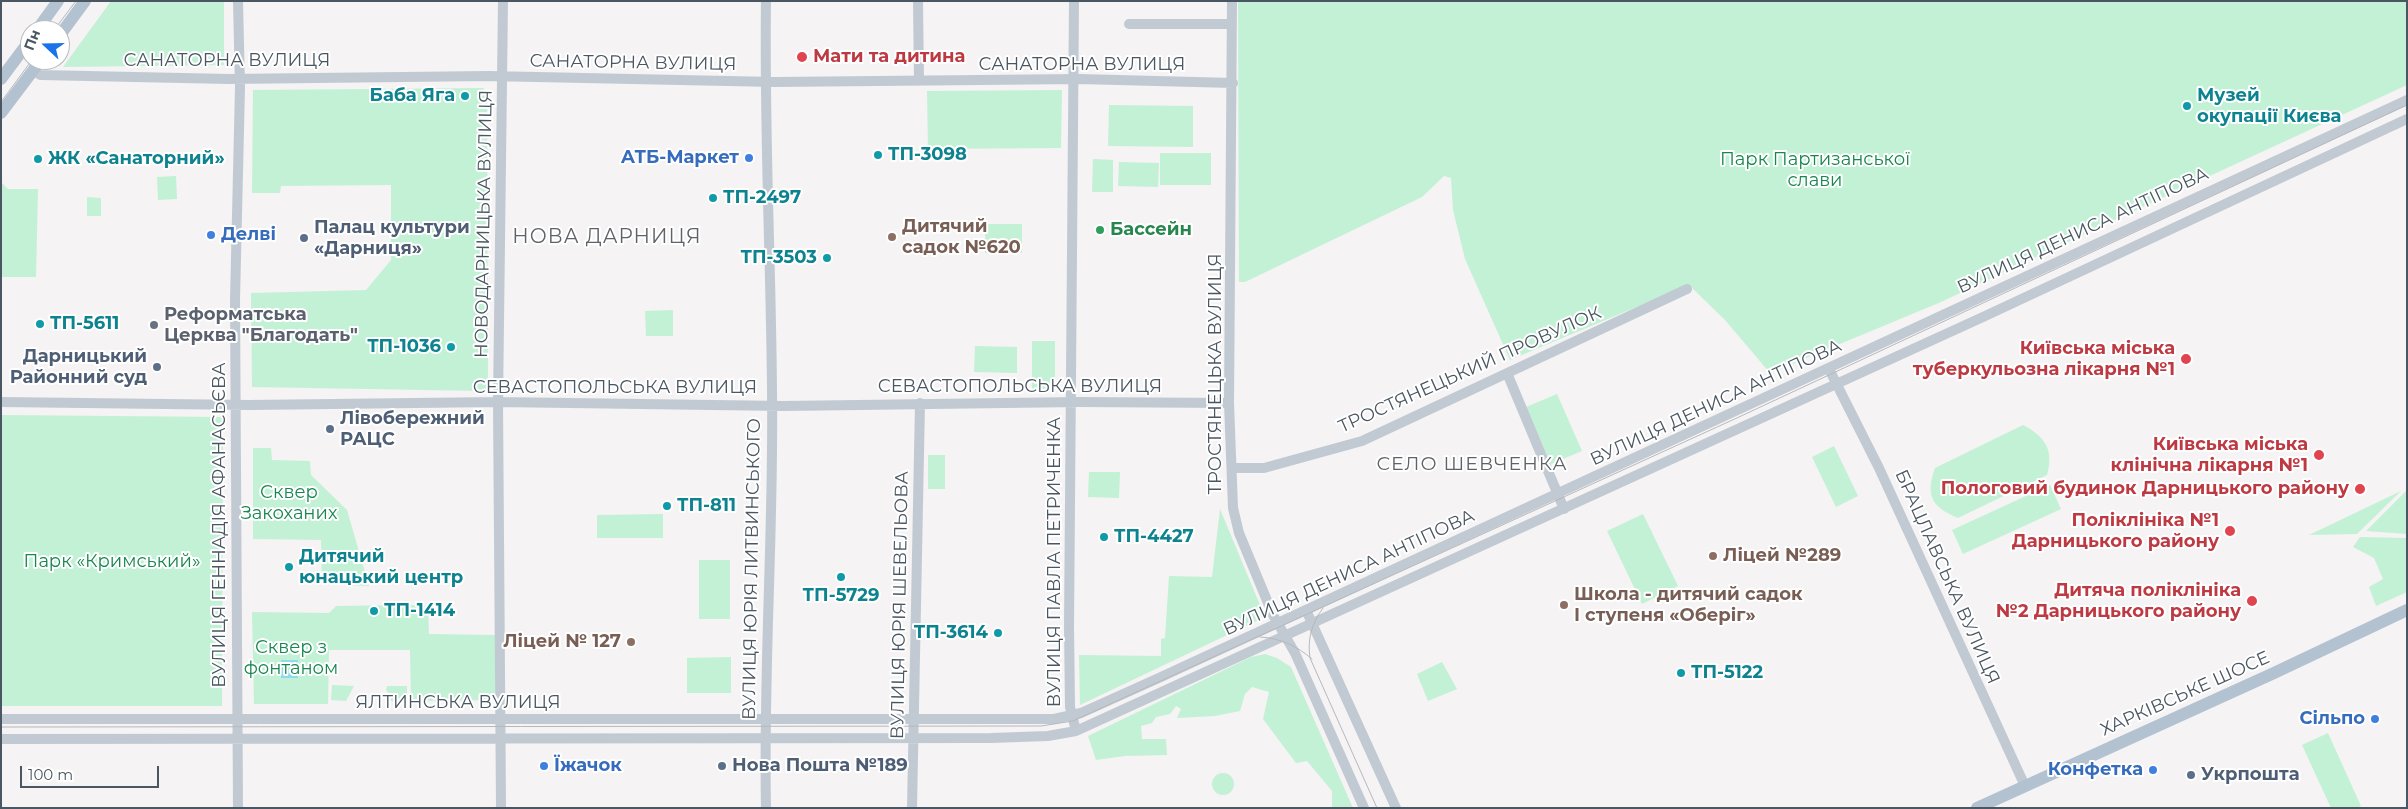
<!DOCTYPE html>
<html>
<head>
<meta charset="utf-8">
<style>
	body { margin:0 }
	#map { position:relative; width:2408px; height:809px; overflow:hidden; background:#f5f3f3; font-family:Montserrat,sans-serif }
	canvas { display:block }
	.frame { position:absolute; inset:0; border:2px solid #4a5661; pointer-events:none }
	.north { position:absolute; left:20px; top:20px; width:50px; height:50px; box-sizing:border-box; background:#fff; border:1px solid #b7bbc0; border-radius:50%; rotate:291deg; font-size:14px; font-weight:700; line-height:20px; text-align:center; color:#4a5661 }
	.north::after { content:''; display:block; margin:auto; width:18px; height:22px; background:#1a73e8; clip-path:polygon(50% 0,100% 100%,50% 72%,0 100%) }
	.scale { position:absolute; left:20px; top:766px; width:139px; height:22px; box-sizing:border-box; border:2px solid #4a5661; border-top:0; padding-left:6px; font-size:15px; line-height:18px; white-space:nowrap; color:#4a5661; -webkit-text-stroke:4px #fff; paint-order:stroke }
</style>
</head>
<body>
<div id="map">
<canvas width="2408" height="809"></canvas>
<div class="frame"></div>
<div class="north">Пн</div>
<div class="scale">100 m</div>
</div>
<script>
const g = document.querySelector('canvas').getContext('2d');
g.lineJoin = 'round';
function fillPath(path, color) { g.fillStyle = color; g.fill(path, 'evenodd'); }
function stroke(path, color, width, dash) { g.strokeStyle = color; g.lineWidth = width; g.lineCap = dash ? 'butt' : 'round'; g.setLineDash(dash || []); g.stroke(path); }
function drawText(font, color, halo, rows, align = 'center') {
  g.font = font + ' Montserrat,sans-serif'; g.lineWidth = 4; g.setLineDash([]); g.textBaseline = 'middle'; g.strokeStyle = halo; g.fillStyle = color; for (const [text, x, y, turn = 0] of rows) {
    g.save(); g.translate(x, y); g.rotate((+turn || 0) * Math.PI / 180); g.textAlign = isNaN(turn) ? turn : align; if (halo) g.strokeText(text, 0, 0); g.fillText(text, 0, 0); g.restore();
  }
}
fillPath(new Path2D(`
	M111,1H224V65L63,67Z
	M1238,1H2407V85L2125,215L1941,302L1770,373L1725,320L1689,285L1510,360L1465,259L1453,210L1451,178L1444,176L1422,197L1245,282H1239Z
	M483,88L487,93L488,386L483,391L252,387L251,293L366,290L391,260V185L281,186L280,193H252L253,90Z
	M1062,90L1061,148L928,149L927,91Z
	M1109,105L1193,106V147L1108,146Z
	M1160,153H1211V185H1160Z
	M1093,159L1113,160V192H1092Z
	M1119,162L1159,163L1158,187L1118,186Z
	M176,176L177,199L158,200L157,177Z
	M1,182L8,189H38L36,277H2L1,294Z
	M87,197L101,198V216H87Z
	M985,224H1022V253H985Z
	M673,310V336H646L645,311Z
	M1032,341H1055V390H1032Z
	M975,346L1017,347V373L974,372Z
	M1557,394L1582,451L1551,464L1526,407Z
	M1,415L223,417L222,706H1Z
	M2023,425C2046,437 2054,451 2047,475L1958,518C1932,507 1925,496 1935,468Z
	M1834,446L1858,496L1836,507L1812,457Z
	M253,448H271L272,460L310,461L311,475L347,510L369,586L322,584L321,540L253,539Z
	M928,455H945V489H928Z
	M1089,472H1120L1119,498L1088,497Z
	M2050,485L2061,509L1963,554L1952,530Z
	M2407,490V534L2366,531Z
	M2401,491L2357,534L2309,535Z
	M1220,509L1265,617L1080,705L1079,655L1161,656V639L1165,638L1169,576L1212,577Z
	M663,514V538H597V515Z
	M1643,514L1678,586L1642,604L1607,531Z
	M2360,537L2407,538V592L2376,606L2369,587L2383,579L2374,558L2353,547Z
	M699,560H730V619H699Z
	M408,605L428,606L429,634L495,635V700L411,701L410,650H329L328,704H254L252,612L329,613L336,606Z
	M1265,654L1277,658L1291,667L1353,808H1332V791L1307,761L1296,763L1263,719L1269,692L1252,687L1245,694L1240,711L1215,716L1177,718L1181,709L1176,706L1170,714L1156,717L1152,723L1141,726L1142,739H1166L1167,755L1125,756L1096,760L1088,736L1251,657Z
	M731,657V693H687V658Z
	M1442,662L1457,689L1428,701L1417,674Z
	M332,685L354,686L346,701L331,700Z
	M387,686H407V701H391V696L386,690Z
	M2328,733L2361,806L2356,808H2331L2302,745Z
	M1212 784a11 11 0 1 1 22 0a11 11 0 1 1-22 0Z`), '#c3f1d5');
fillPath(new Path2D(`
	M281,660H298V678H281Z`), '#90daee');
stroke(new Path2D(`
	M238,1L240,87L235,300L238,808
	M766,1C764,131 771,261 772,390C774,529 763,669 766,808
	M918,1L919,81
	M1074,1L1069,626L1070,707L1076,731
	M1232,1L1229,403L1233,508L1239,533L1273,615L1295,653L1364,808
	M1129,24H1232
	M34,70L40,75L229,79L489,76L775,82L1080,79L1233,83
	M1829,369L1879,468L2025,786
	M1507,373L1564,509
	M1,402L249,405L498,402L784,406L1079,402L1229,403
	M1232,468H1264L1362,441L1687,289
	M1306,610L1396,808
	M1,719H1054L1081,713L1161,677L2407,100
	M1,739L991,738L1048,736L1076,731L1983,317L2407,119
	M501,808L498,402L503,1
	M912,808L920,403`), '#c1cad2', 10);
stroke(new Path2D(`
	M37,30L58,1
	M60,35L85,1
	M1,79L30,40
	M1,113L41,60
	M1977,808L2274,673L2407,610`), '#b3c2d1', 12);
stroke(new Path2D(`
	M54,30L76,1
	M1,102L32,60
	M1323,608C1312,623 1307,639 1310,658L1377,808
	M1260,637C1280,638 1297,646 1312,659
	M1,727L1041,726L1073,721L1739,417L2407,105`), '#b5b8bd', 1);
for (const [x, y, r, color] of [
	[802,57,6,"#e0444e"],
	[465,96,5,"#0f9aa8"],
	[2187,106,5,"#0f9aa8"],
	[878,155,5,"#0f9aa8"],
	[749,158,5,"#3f7fe0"],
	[38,159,5,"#0f9aa8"],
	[713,198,5,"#0f9aa8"],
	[1100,230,5,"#2e9e5b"],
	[211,235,5,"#3f7fe0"],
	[892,237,5,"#8d6e63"],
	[304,238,5,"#5c6f8a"],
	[827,258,5,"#0f9aa8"],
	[40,324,5,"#0f9aa8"],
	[154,325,5,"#6b7280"],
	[451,347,5,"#0f9aa8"],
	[2186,359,6,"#e0444e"],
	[157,367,5,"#5c6f8a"],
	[330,429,5,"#5c6f8a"],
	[2319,455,6,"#e0444e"],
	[2360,489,6,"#e0444e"],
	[667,506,5,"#0f9aa8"],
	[2230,531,6,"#e0444e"],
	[1104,537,5,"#0f9aa8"],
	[1713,556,5,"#8d6e63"],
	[289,567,5,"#0f9aa8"],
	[841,577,5,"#0f9aa8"],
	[2252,601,6,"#e0444e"],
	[1564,605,5,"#8d6e63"],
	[374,611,5,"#0f9aa8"],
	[998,633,5,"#0f9aa8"],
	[631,642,5,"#8d6e63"],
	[1681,673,5,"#0f9aa8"],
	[2375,719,5,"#3f7fe0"],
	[544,766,5,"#3f7fe0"],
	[722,766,5,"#5c6f8a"],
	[2153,770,5,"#3f7fe0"],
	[2191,775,5,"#5c6f8a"]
]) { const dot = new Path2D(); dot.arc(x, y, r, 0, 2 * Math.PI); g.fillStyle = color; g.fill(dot); stroke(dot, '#fff', 2); }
drawText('bold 18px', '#be3a42', '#fff', [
	["Мати та дитина",813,57,"left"],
	["Київська міська",2175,349],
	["туберкульозна лікарня №1",2175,370],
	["Київська міська",2308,445],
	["клінічна лікарня №1",2308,466],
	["Пологовий будинок Дарницького району",2349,489],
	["Поліклініка №1",2219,521],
	["Дарницького району",2219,542],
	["Дитяча поліклініка",2241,591],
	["№2 Дарницького району",2241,612]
], 'right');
drawText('18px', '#4a5661', '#fff', [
	["САНАТОРНА ВУЛИЦЯ",227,61],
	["САНАТОРНА ВУЛИЦЯ",633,63,1],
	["САНАТОРНА ВУЛИЦЯ",1082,65],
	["НОВОДАРНИЦЬКА ВУЛИЦЯ",484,224,-89],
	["ВУЛИЦЯ ДЕНИСА АНТІПОВА",2083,231,-25],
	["ТРОСТЯНЕЦЬКИЙ ПРОВУЛОК",1470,370,-24],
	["ТРОСТЯНЕЦЬКА ВУЛИЦЯ",1216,374,-90],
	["СЕВАСТОПОЛЬСЬКА ВУЛИЦЯ",1020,387],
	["СЕВАСТОПОЛЬСЬКА ВУЛИЦЯ",615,388],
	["ВУЛИЦЯ ДЕНИСА АНТІПОВА",1716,403,-25],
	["ВУЛИЦЯ ГЕННАДІЯ АФАНАСЬЄВА",220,525,-90],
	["ВУЛИЦЯ ПАВЛА ПЕТРИЧЕНКА",1055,562,-90],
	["ВУЛИЦЯ ЮРІЯ ЛИТВИНСЬКОГО",752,569,-89],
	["ВУЛИЦЯ ДЕНИСА АНТІПОВА",1349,573,-25],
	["БРАЦЛАВСЬКА ВУЛИЦЯ",1947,577,66],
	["ВУЛИЦЯ ЮРІЯ ШЕВЕЛЬОВА",900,605,-89],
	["ХАРКІВСЬКЕ ШОСЕ",2185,694,-24],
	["ЯЛТИНСЬКА ВУЛИЦЯ",458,703]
]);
drawText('bold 18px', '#0d838f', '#fff', [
	["Баба Яга",455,96,"right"],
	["Музей",2197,96],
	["окупації Києва",2197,117],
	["ТП-3098",888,155],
	["ЖК «Санаторний»",48,159],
	["ТП-2497",723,198],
	["ТП-3503",817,258,"right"],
	["ТП-5611",50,324],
	["ТП-1036",441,347,"right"],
	["ТП-811",677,506],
	["ТП-4427",1114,537],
	["Дитячий",299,557],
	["юнацький центр",299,578],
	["ТП-5729",841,596,"center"],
	["ТП-1414",384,611],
	["ТП-3614",988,633,"right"],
	["ТП-5122",1691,673]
], 'left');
drawText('bold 18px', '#366cbe', '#fff', [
	["АТБ-Маркет",739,158],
	["Делві",221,235,"left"],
	["Сільпо",2365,719],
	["Їжачок",554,766,"left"],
	["Конфетка",2143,770]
], 'right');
drawText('18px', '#17864f', '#fff', [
	["Парк Партизанської",1815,160],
	["слави",1815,181],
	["Сквер",289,493],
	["Закоханих",289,514],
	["Парк «Кримський»",112,562],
	["Сквер з",291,648],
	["фонтаном",291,669]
]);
drawText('bold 18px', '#785e54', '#fff', [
	["Дитячий",902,227],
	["садок №620",902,248],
	["Ліцей №289",1723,556],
	["Школа - дитячий садок",1574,595],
	["І ступеня «Оберіг»",1574,616],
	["Ліцей № 127",621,642,"right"]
], 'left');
drawText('bold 18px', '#4e5e75', '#fff', [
	["Палац культури",314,228],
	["«Дарниця»",314,249],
	["Дарницький",147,357,"right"],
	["Районний суд",147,378,"right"],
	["Лівобережний",340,419],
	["РАЦС",340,440],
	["Нова Пошта №189",732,766],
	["Укрпошта",2201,775]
], 'left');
drawText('bold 18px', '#27864d', '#fff', [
	["Бассейн",1110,230]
], 'left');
drawText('bold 18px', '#5b616d', '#fff', [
	["Реформатська",164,315],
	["Церква \"Благодать\"",164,336]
], 'left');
g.letterSpacing = '1px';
drawText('19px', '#5f6368', '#fff', [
	["СЕЛО ШЕВЧЕНКА",1472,464]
]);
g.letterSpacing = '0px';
g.letterSpacing = '1px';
drawText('20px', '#5f6368', '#fff', [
	["НОВА ДАРНИЦЯ",607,237]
]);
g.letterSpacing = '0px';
</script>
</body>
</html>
